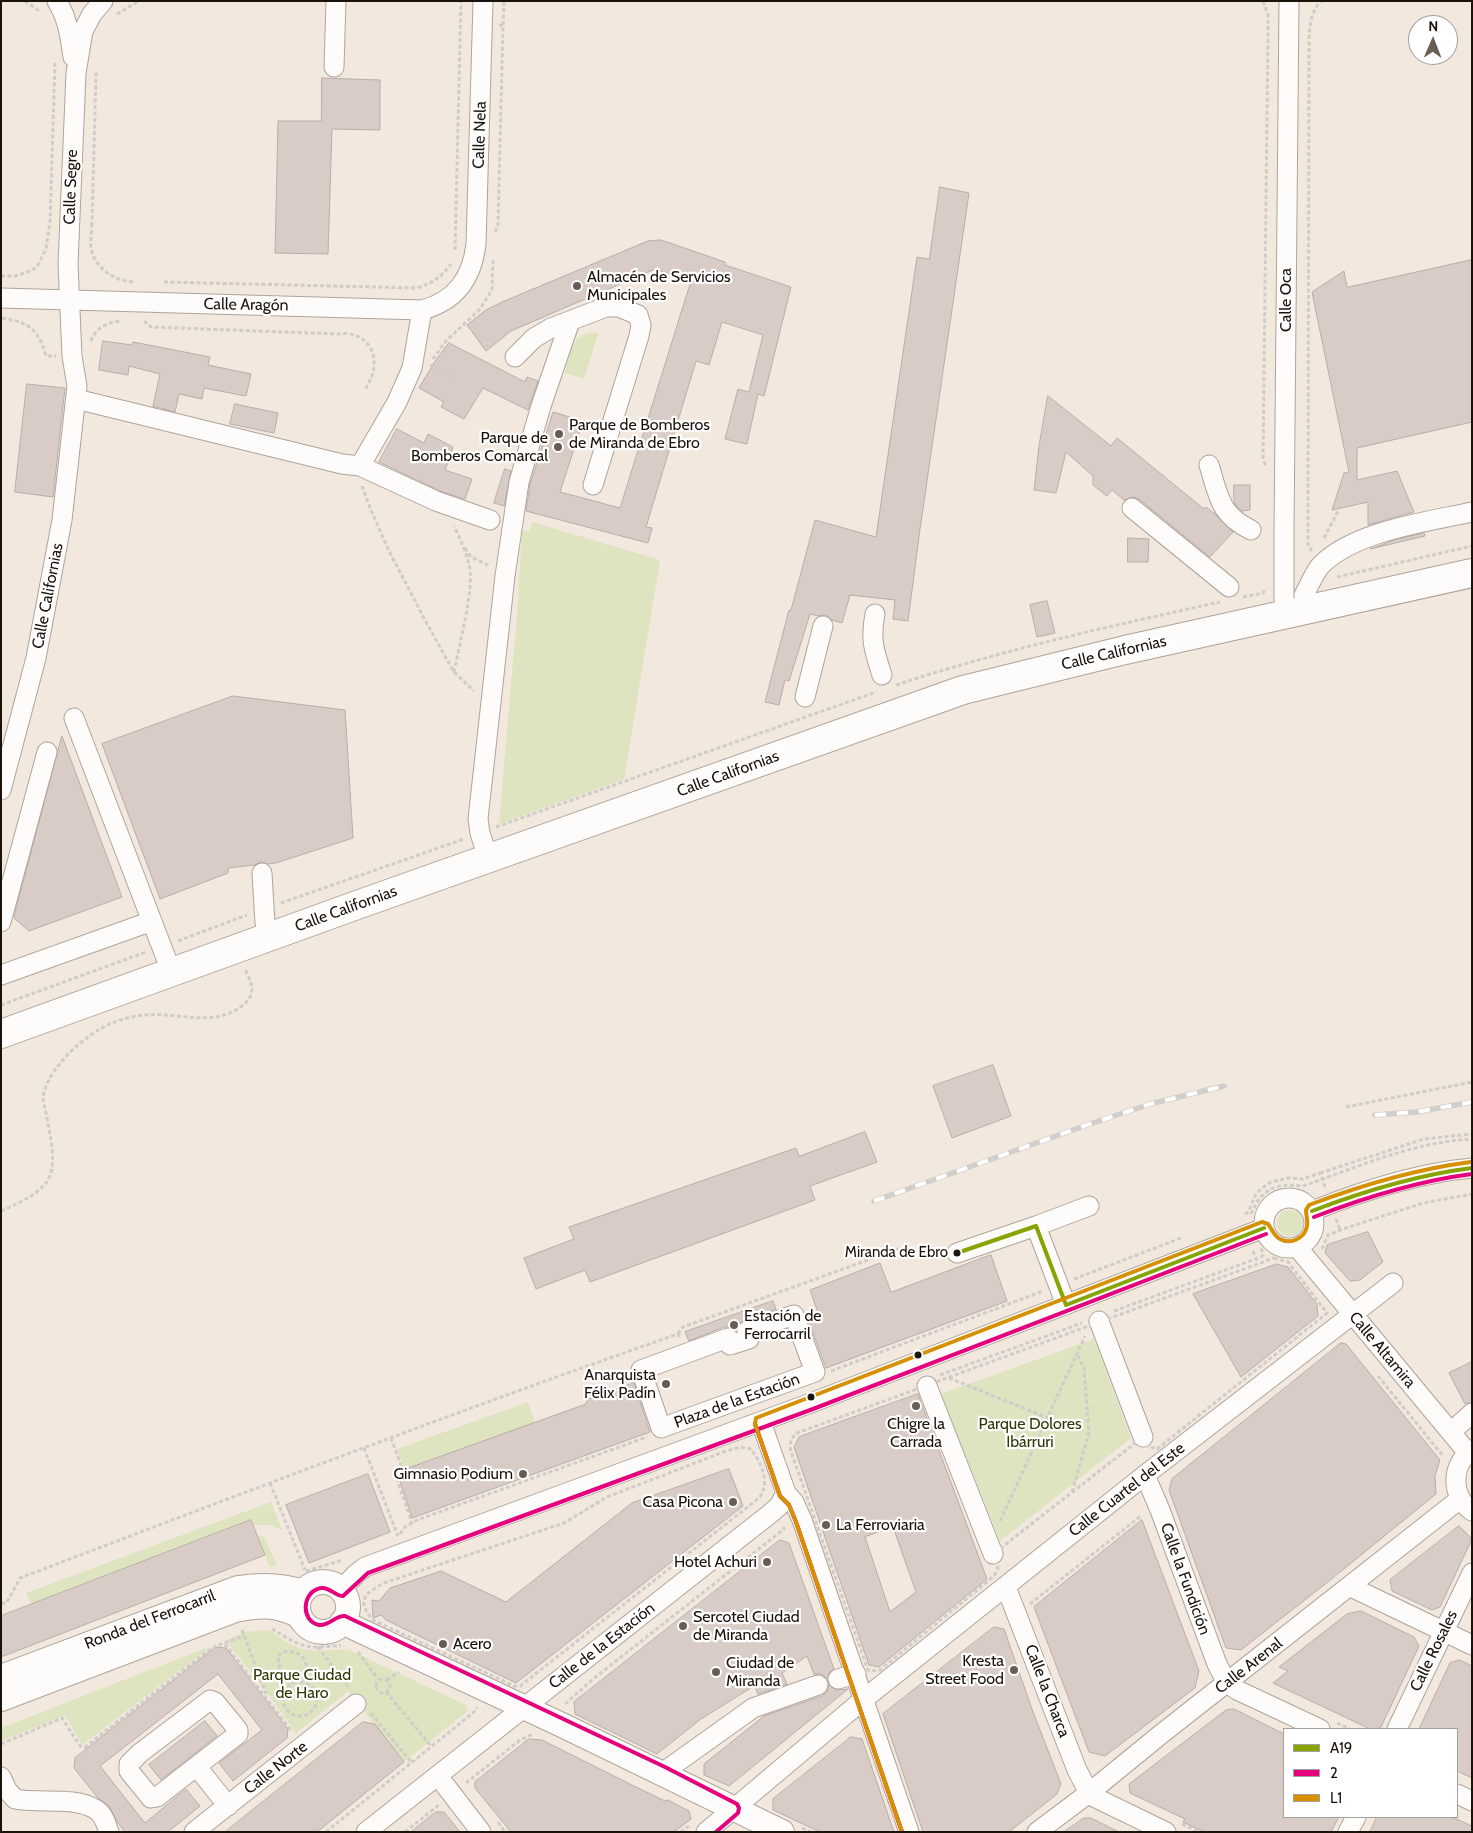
<!DOCTYPE html>
<html>
<head>
<meta charset="utf-8">
<style>
	body { margin:0 }
	#map { position:relative; width:1473px; height:1833px; overflow:hidden; background:#f3e8dd; font-family:Cabin,sans-serif }
	canvas { display:block }
	.frame { position:absolute; inset:0; border:2px solid #1b1209; pointer-events:none }
	.legend { position:absolute; left:1283px; top:1728px; width:175px; height:90px; box-sizing:border-box; background:#fff; border:1px solid #a4a09d; margin:0; padding:6px 9px; list-style:none; font-size:15px; color:#1b1209 }
	.legend li { display:flex; align-items:center; gap:10px; height:25px }
	.legend b { width:25px; border:1px solid #a4a09d }
	.north { position:absolute; left:1408px; top:15px; width:50px; height:50px; box-sizing:border-box; background:#fff; border:1px solid #a4a09d; border-radius:50%; rotate:1deg; font-size:14px; font-weight:700; line-height:20px; text-align:center; color:#1b1209 }
	.north::after { content:''; display:block; margin:auto; width:18px; height:22px; background:#675d53; clip-path:polygon(50% 0,100% 100%,50% 72%,0 100%) }
</style>
</head>
<body>
<div id="map">
<canvas width="1473" height="1833"></canvas>
<div class="frame"></div>
<ul class="legend">
<li><b style="height:6px;background:#86a402"></b>A19</li>
<li><b style="height:6px;background:#e5007d"></b>2</li>
<li><b style="height:6px;background:#d69001"></b>L1</li>
</ul>
<div class="north">N</div>
</div>
<script>
const g = document.querySelector('canvas').getContext('2d');
g.lineJoin = 'round';
function fillPath(path, color) { g.fillStyle = color; g.fill(path, 'evenodd'); }
function stroke(path, color, width, dash) { g.strokeStyle = color; g.lineWidth = width; g.lineCap = dash ? 'butt' : 'round'; g.setLineDash(dash || []); g.stroke(path); }
function drawText(font, color, halo, rows, align = 'center') {
  g.font = font + ' Cabin,sans-serif'; g.lineWidth = 4.5; g.setLineDash([]); g.textBaseline = 'middle'; g.strokeStyle = halo; g.fillStyle = color; for (const [text, x, y, turn = 0] of rows) {
    g.save(); g.translate(x, y); g.rotate((+turn || 0) * Math.PI / 180); g.textAlign = isNaN(turn) ? turn : align; if (halo) g.strokeText(text, 0, 0); g.fillText(text, 0, 0); g.restore();
  }
}
fillPath(new Path2D(`
	M592,333H598L584,379L565,373C570,355 570,335 592,333Z
	M532,522L660,560L624,779L499,824L517,614L522,531H530Z
	M1277 1223a13 13 0 1 1 26 0a13 13 0 1 1-26 0Z
	M1094,1339L1131,1438L1000,1541L941,1394Z
	M528,1402L535,1423L404,1470L397,1449Z
	M271,1502L282,1530L271,1525H253L251,1520L31,1604L26,1593Z
	M258,1536L264,1537L277,1565L271,1567L269,1565Z
	M269,1630C280,1638 294,1648 308,1650C322,1652 335,1648 349,1650L466,1705L468,1711L404,1762L348,1691L296,1733L259,1682L229,1645L227,1640L245,1632Z
	M211,1646L82,1745L65,1715L1,1741V1728Z`), '#dee3c0');
const building = new Path2D(`
	M322,78L380,80V130L332,129L328,254L275,253L278,121H321Z
	M940,187L969,193L920,529L908,621L893,619L895,600L850,595L842,623L832,620L826,615L818,616L810,614L789,681L785,680L779,705L765,702L789,610H791L815,520L876,537L917,257L929,259Z
	M661,240L725,262V265L791,287L764,396L758,394L747,444L725,439L738,389L749,392L763,335L722,322L709,365L696,361L646,527L652,528L648,543L526,511L530,484L553,412L583,421L560,492L620,508L691,281L655,269L511,331L486,351L467,325L486,310L502,302L648,241Z
	M1472,260V422L1357,448V480L1397,471L1414,512L1368,525V502L1332,510L1344,473L1349,472L1312,292L1344,271L1347,287Z
	M103,341L132,345L133,342L210,357L208,365L251,374L246,396L204,388L202,399L179,394L175,412L153,406L160,374L129,366L128,375L99,370Z
	M449,343L525,382L527,377L538,381L528,410L483,388L464,419L441,407L444,402L419,388L434,363Z
	M27,384L65,388L53,497L15,492Z
	M1048,396L1111,446L1117,438L1204,509L1206,507L1216,515L1233,532L1210,557L1139,499L1133,497L1124,500L1112,490L1107,496L1093,485V476L1066,452L1056,493L1034,490L1039,446Z
	M235,404L278,413L274,433L230,424Z
	M397,429L424,443L428,434L453,447L445,470L472,479L465,499L440,491L379,462Z
	M505,469L511,471L504,506L494,503Z
	M1234,485H1250V510L1242,511L1235,504L1234,501Z
	M1424,533L1425,536L1370,549L1395,540Z
	M1128,538L1149,539L1148,562H1128Z
	M1047,601L1055,633L1037,637L1030,605Z
	M233,696L345,710L353,838L276,863L268,864L261,862L254,865L228,868V873L160,899L102,744Z
	M62,736L122,897L29,931L14,918Z
	M993,1065L1011,1116L952,1138L933,1086Z
	M865,1132L877,1162L810,1186L815,1200L590,1282L585,1270L536,1289L524,1258L574,1239L569,1227L796,1148L799,1156Z
	M1368,1232L1383,1262L1360,1280L1350,1281L1325,1253L1327,1245Z
	M991,1255L1007,1301L826,1368L809,1322L820,1318L810,1290L880,1263L891,1292Z
	M1277,1264L1288,1267L1317,1304L1318,1316L1241,1377L1193,1294Z
	M773,1301L776,1309L743,1321L738,1324L736,1330L731,1327H724L689,1341L685,1332Z
	M1341,1343L1346,1344L1440,1460L1435,1476L1436,1494L1329,1581L1241,1650L1226,1648L1169,1490L1172,1479Z
	M1472,1362V1402L1465,1404L1449,1373Z
	M634,1383L650,1432L412,1518L397,1472L586,1404L587,1400Z
	M918,1394L987,1579L879,1667L869,1665L794,1447L799,1437ZM893,1527L916,1592L890,1612L865,1537Z
	M729,1469L743,1506L516,1683L386,1620L381,1615L373,1618L372,1600L379,1601L390,1588L441,1571L506,1602L632,1503Z
	M368,1474L390,1532L309,1563L286,1505Z
	M251,1520L265,1555L1,1657V1616Z
	M1142,1520L1199,1671L1195,1688L1105,1756L1089,1752L1034,1607Z
	M1459,1526L1472,1539L1440,1607L1432,1610L1392,1591L1390,1580Z
	M780,1540L789,1543L834,1669L830,1672L827,1679L821,1674H814L807,1656L782,1673L787,1684L758,1694L754,1686L701,1719L657,1754L575,1714L574,1702Z
	M1361,1611L1414,1637L1419,1646L1381,1727L1376,1729H1370L1273,1683L1288,1671L1279,1667L1347,1614Z
	M994,1627L1004,1629L1033,1712L1061,1784L1057,1794L1009,1832H923L883,1714Z
	M216,1647L226,1648L288,1729L287,1738L233,1781L219,1763L262,1730L218,1674L100,1766L145,1823L186,1789L200,1806L168,1832H125L118,1823L109,1806L98,1798L74,1768L75,1758Z
	M1460,1660L1472,1666V1778L1457,1771V1729H1419L1450,1663Z
	M829,1685L836,1690L848,1689L729,1786L704,1775V1764L764,1716L822,1696L827,1692Z
	M1234,1709L1284,1734V1817H1339L1331,1832H1204L1183,1822L1185,1819L1130,1793L1129,1784L1226,1710Z
	M205,1721L217,1736L161,1780L149,1765Z
	M363,1722L375,1724L404,1762L317,1832H225Z
	M851,1737L862,1739L894,1832H820L773,1810V1799Z
	M529,1739L542,1740L636,1787L665,1801L668,1800L689,1811L691,1819L674,1832H511L475,1788V1782Z
	M436,1812H444L460,1832H411Z
	M1377,1817H1452L1472,1826V1832H1370Z
	M1084,1818H1091L1119,1832H1064Z`);
fillPath(building, '#d9ccc6');
stroke(building, '#b8ada7', 1);
const minor = new Path2D(`
	M57,1C68,19 70,36 73,57
	M334,67L336,1
	M1,298L422,310C456,301 472,278 476,244L483,1
	M515,357L534,338L551,328L606,307H619L638,315L641,325L639,336L593,485
	M76,399L342,464L360,466L436,501L490,520
	M1209,465C1219,497 1219,514 1251,530
	M360,466L397,402L412,368L422,310
	M1132,508L1229,587
	M1304,595C1309,586 1314,573 1321,565C1355,531 1426,522 1472,512
	M1284,599V531L1289,1
	M875,614C870,640 874,650 882,675
	M805,697L823,626
	M74,718L166,958
	M1,790L36,658L62,520L77,386L72,356L68,264L76,73L83,31L92,14L103,1
	M488,858L480,833L478,819L505,576L519,482L541,406L570,321
	M262,873L265,923
	M1,922L47,752
	M1,975L152,921
	M1264 1223a25 25 0 1 1 50 0a25 25 0 1 1-50 0Z
	M1312,1211C1362,1191 1418,1173 1472,1168
	M1036,1226L1089,1206
	M1297,1247L1468,1453
	M957,1253L1036,1226L1066,1305
	M794,1315L815,1372L661,1428L641,1370L728,1338L730,1345L749,1339L747,1331Z
	M1099,1321L1143,1437
	M927,1386L993,1554
	M761,1422L786,1493L794,1502L802,1520L909,1832
	M1451,1432L1472,1413
	M1472,1450C1450,1465 1451,1497 1472,1511
	M1145,1475L1160,1510L1217,1664L1227,1683L1237,1690L1320,1729
	M1006,1587L1077,1770L1089,1793L1094,1797L1166,1832
	M1351,1587L1472,1645
	M341,1590L356,1574L365,1567L811,1403L1264,1228
	M838,1679L856,1674
	M210,1700L215,1702L238,1730V1734L157,1797L151,1798L129,1771V1764L140,1753Z
	M1397,1729L1472,1573
	M197,1767L228,1806
	M662,1773L753,1708L818,1685
	M438,1776L481,1832
	M1,1777L7,1790L15,1799C39,1804 74,1796 95,1809C103,1813 106,1823 109,1832
	M1457,1794L1472,1801
	M194,1832L356,1704
	M366,1832L771,1513L779,1506L786,1493
	M706,1832L864,1699L1145,1475L1393,1283
	M1037,1832L1089,1793L1160,1735L1460,1499
	M1348,1832L1356,1817`);
const major = new Path2D(`
	M298 1607a25 25 0 1 1 50 0a25 25 0 1 1-50 0Z
	M342,1622L564,1726L782,1832
	M1,1677L238,1588C258,1585 283,1585 303,1592
	M1,1699L235,1610C261,1605 275,1604 300,1616`);
const highway = new Path2D(`
	M1,1034L357,905L963,690L1125,650L1472,573`);
stroke(minor, '#aea49b', 21);
stroke(major, '#aea49b', 26);
stroke(highway, '#aea49b', 30);
stroke(new Path2D(`
	M25,1L41,12
	M1263,1L1268,15V31L1263,459L1266,467
	M117,14L139,1
	M503,25L504,1
	M90,224H92L96,73H95
	M92,224C92,231 90,241 91,248C95,268 114,281 133,282
	M495,232L498,226L503,25H499
	M455,250L461,1
	M1,276H15L28,272L37,267L46,249L50,222L55,62
	M164,282L417,288C433,283 441,277 451,264
	M2,318C29,322 39,330 46,356H56
	M144,321L151,327L338,334C361,330 379,348 373,372C372,378 368,384 365,390
	M91,341C95,328 108,322 121,321
	M433,359L446,341L479,310L489,295L492,289L493,260
	M430,365L458,379
	M362,486L370,508L389,551L427,624L454,672L474,691
	M1324,538L1338,511
	M465,548L471,557L490,566
	M1312,551L1308,546L1309,48C1309,33 1309,13 1321,1
	M1337,577L1472,546
	M1243,597L1263,593L1266,588
	M454,672C459,645 473,595 470,569C467,554 461,540 454,526
	M896,685C1002,650 1111,626 1220,602
	M496,827L876,692
	M281,903L464,839
	M178,941L247,915
	M1,1005L146,952
	M1346,1107L1472,1082
	M1320,1173L1424,1139L1472,1134
	M1,1211C17,1204 35,1196 46,1183C59,1168 49,1130 46,1113C45,1108 43,1102 43,1098C46,1071 78,1042 100,1029C114,1021 130,1016 146,1015C179,1012 214,1028 242,1006C257,994 252,985 245,969
	M1245,1214L1248,1212L1256,1194L1262,1188L1271,1182L1289,1178L1303,1179L1320,1173L1325,1187
	M1251,1214C1262,1188 1276,1183 1303,1186C1358,1167 1413,1142 1472,1139
	M1336,1219L1340,1230
	M1322,1249L1328,1235L1340,1230L1423,1203L1472,1194
	M1253,1251L1258,1263
	M1274,1258L1288,1262L1327,1313L1157,1449L1147,1446L1143,1437L993,1554L998,1569L994,1576L880,1670L871,1671L868,1670L795,1463C791,1452 786,1441 797,1433Z
	M1074,1279L1181,1238
	M1114,1311L1261,1257L1263,1255L1261,1246
	M678,1334L683,1327L901,1248
	M831,1371L1043,1291
	M940,1375L1082,1323
	M1378,1376L1443,1456
	M949,1378L1048,1418
	M391,1438L402,1468L395,1474L412,1523
	M741,1447L751,1449C761,1462 771,1484 759,1498L520,1686H514L373,1620C356,1600 364,1594 384,1583L564,1523L607,1497L726,1451Z
	M364,1448L398,1536
	M270,1483L305,1570
	M1072,1492L1089,1433L1084,1368L1077,1354
	M1000,1521L1085,1336
	M400,1534L405,1527L417,1520L647,1437
	M306,1571L343,1560
	M1,1604L7,1602L20,1578C238,1495 457,1411 678,1334L680,1338
	M1030,1604L1142,1515
	M272,1629C284,1636 298,1646 313,1647C322,1648 332,1645 341,1646
	M242,1630L266,1694
	M225,1644L292,1732
	M318,1647L349,1688
	M358,1652L378,1679
	M376 1686a7 7 0 1 1 14 0a7 7 0 1 1-14 0Z
	M387,1680L399,1672
	M283 1699a17 17 0 1 1 34 0a17 17 0 1 1-34 0Z
	M293,1683L280,1669L278,1656C286,1647 303,1652 306,1664C307,1669 305,1676 304,1681
	M386,1692L432,1747
	M565,1704L593,1679L784,1529L783,1527
	M371,1713L412,1763
	M1337,1723L1350,1729
	M1,1744L62,1718L80,1746L85,1747L206,1652L216,1646L244,1636
	M466,1783L520,1740L533,1734
	M498,1822L505,1832
	M1182,1824L1199,1832
	M802,1828L811,1832
	M326,1832L474,1712L477,1707
	M405,1832L440,1804
	M681,1832L689,1826`), '#cfccc9', 3, [4, 2.5]);
stroke(minor, '#fdfcfa', 19);
stroke(major, '#fdfcfa', 24);
stroke(highway, '#fdfcfa', 28);
const rail = new Path2D(`
	M1375,1115L1416,1112L1472,1102
	M874,1201L1084,1126L1150,1104L1224,1086`);
stroke(rail, '#d2cecb', 5.5);
stroke(rail, '#fff', 4, [11]);
stroke(new Path2D(`
	M1312,1211C1364,1191 1416,1175 1472,1168
	M957,1253L1036,1226L1066,1305
	M1066,1305L1264,1228`), '#86a402', 4);
stroke(new Path2D(`
	M1314,1217C1366,1197 1417,1181 1472,1174
	M755,1424L780,1496L789,1505L796,1522L902,1832
	M716,1832L738,1813L739,1808L737,1804L665,1767L345,1616C335,1615 330,1626 319,1625C300,1621 302,1591 321,1588C330,1587 335,1596 343,1596L368,1573L813,1409L1266,1234`), '#e5007d', 4);
stroke(new Path2D(`
	M902,1832L796,1522L789,1505L780,1496L755,1424L756,1418L1262,1222L1268,1224C1272,1229 1274,1236 1280,1239C1291,1245 1305,1238 1307,1226C1308,1221 1306,1215 1306,1210L1309,1205C1362,1185 1415,1169 1471,1162`), '#d69001', 4);
for (const [x, y, r, color] of [
	[577,286,5,"#675d53"],
	[559,434,5,"#675d53"],
	[558,447,5,"#675d53"],
	[957,1253,4.5,"#1b1209"],
	[734,1325,5,"#675d53"],
	[918,1355,4.5,"#1b1209"],
	[666,1384,5,"#675d53"],
	[811,1397,4.5,"#1b1209"],
	[916,1406,5,"#675d53"],
	[523,1474,5,"#675d53"],
	[733,1502,5,"#675d53"],
	[826,1525,5,"#675d53"],
	[767,1562,5,"#675d53"],
	[683,1626,5,"#675d53"],
	[443,1644,5,"#675d53"],
	[1014,1670,5,"#675d53"],
	[716,1672,5,"#675d53"]
]) { const dot = new Path2D(); dot.arc(x, y, r, 0, 2 * Math.PI); g.fillStyle = color; g.fill(dot); stroke(dot, '#fff', 2); }
drawText('15px', '#1b1209', '#fff', [
	["Miranda de Ebro",948,1253]
], 'right');
drawText('16px', '#1b1209', '#fff', [
	["Calle Nela",480,135,-88],
	["Calle Segre",71,187,-88],
	["Calle Oca",1286,300,-90],
	["Calle Aragón",246,305,1],
	["Calle Californias",48,596,-79],
	["Calle Californias",1114,653,-13],
	["Calle Californias",728,774,-20],
	["Calle Californias",346,909,-20],
	["Calle Altamira",1382,1350,50],
	["Plaza de la Estación",737,1401,-20],
	["Calle Cuartel del Este",1127,1490,-38],
	["Calle la Fundición",1185,1579,70],
	["Ronda del Ferrocarril",150,1620,-21],
	["Calle de la Estación",602,1646,-38],
	["Calle Rosales",1434,1651,-64],
	["Calle Arenal",1249,1666,-38],
	["Calle la Charca",1047,1691,69],
	["Calle Norte",276,1768,-38]
]);
drawText('16px', '#1b1209', '#fff', [
	["Almacén de Servicios",587,277],
	["Municipales",587,295],
	["Parque de Bomberos",569,425],
	["de Miranda de Ebro",569,443],
	["Parque de",548,438,"right"],
	["Bomberos Comarcal",548,456,"right"],
	["Estación de",744,1316],
	["Ferrocarril",744,1334],
	["Anarquista",656,1375,"right"],
	["Félix Padín",656,1393,"right"],
	["Chigre la",916,1424,"center"],
	["Carrada",916,1442,"center"],
	["Gimnasio Podium",513,1474,"right"],
	["Casa Picona",723,1502,"right"],
	["La Ferroviaria",836,1525],
	["Hotel Achuri",757,1562,"right"],
	["Sercotel Ciudad",693,1617],
	["de Miranda",693,1635],
	["Acero",453,1644],
	["Kresta",1004,1661,"right"],
	["Street Food",1004,1679,"right"],
	["Ciudad de",726,1663],
	["Miranda",726,1681]
], 'left');
drawText('16px', '#2d3905', '#fff', [
	["Parque Dolores",1030,1424],
	["Ibárruri",1030,1442],
	["Parque Ciudad",302,1675],
	["de Haro",302,1693]
]);
</script>
</body>
</html>
